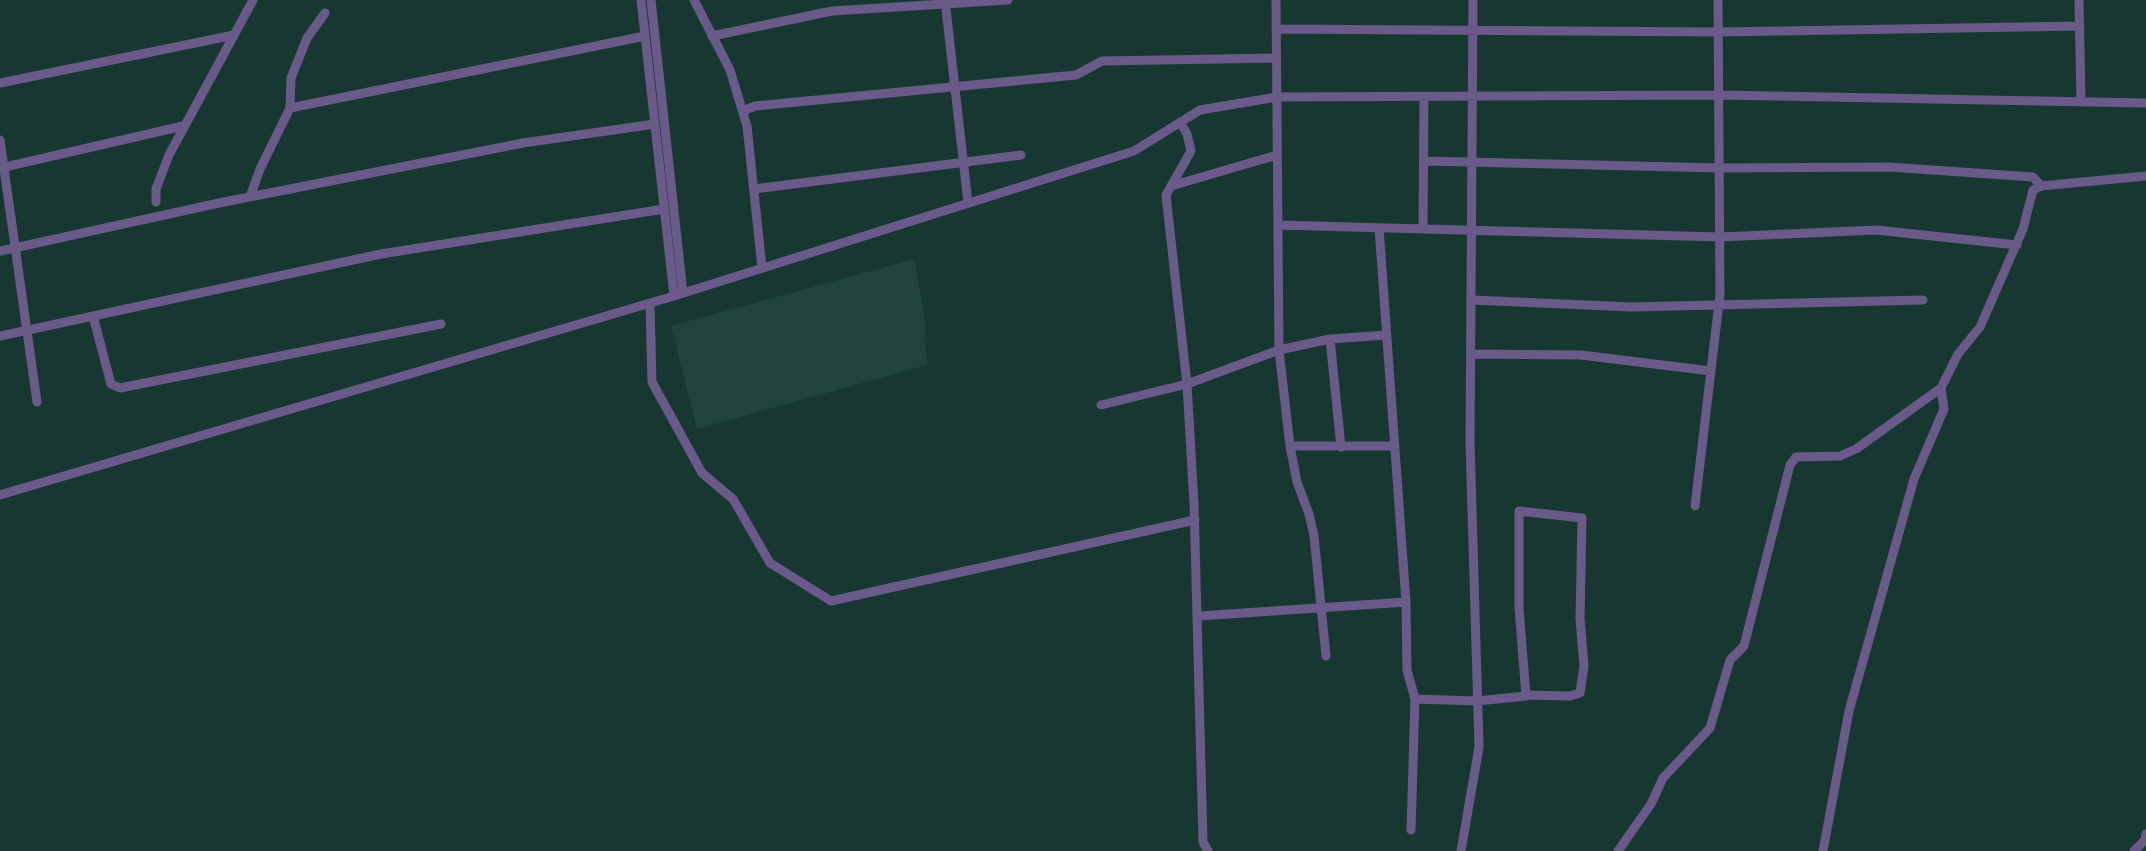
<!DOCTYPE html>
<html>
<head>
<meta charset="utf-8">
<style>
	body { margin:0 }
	canvas { display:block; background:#173831 }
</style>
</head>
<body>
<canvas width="2146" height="851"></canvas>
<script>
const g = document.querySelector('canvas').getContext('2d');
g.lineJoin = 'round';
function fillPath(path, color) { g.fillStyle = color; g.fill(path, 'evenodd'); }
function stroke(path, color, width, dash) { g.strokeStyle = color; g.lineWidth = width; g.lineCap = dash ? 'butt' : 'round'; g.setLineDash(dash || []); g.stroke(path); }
fillPath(new Path2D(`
	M914,259L924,314L927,365L697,429L671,326Z`), '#1f443c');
stroke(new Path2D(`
	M641,0L674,296
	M651,0L683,293
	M694,0L730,70L747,126L762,268
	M945,0L968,203
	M1276,0L1279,350L1290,446L1297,482L1309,514L1314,536L1326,656
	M2079,0L2081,100
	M1276,29L1719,32L2080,26
	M712,36L832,11L1008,0
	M0,83L234,35
	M290,108L645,36
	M743,111L755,106L1076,75L1102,61L1276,58
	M1180,122L1187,134L1191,151L1166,195L1187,384L1194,504L1203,842L1208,851
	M0,140L37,402
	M1424,161L1720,168L1889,167L2033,177L2041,186
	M0,168L183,126
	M1171,186L1277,155
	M754,189L1021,155
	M250,197L260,169L290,108L291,78L307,38L325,13
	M156,202V189L169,155L253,0
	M1278,225L1720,237L1876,230L2017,245
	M1379,228L1406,602L1407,670L1415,699L1411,830
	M1423,229L1424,98
	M0,251L219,203L523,143L655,124
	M1472,300L1631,307L1923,300
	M650,303L652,382L702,473L733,499L770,563L831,601L1195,520
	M93,316L111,384L120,388L441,324
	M0,336L381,254L664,209
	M1330,339L1341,447
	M1471,354L1581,355L1711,371
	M1101,405L1187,384L1279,350L1330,339L1386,335
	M1290,446H1395
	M0,495L674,296L1134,151L1200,110L1277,97L1721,95L2146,103
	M1695,506L1720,294L1718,0
	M1199,616L1406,602
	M1415,699L1477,701L1526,696L1519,608V511L1582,518L1580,619L1584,666L1580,693L1570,696L1526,695
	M1461,851L1479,747L1470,442L1473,0
	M1618,851L1651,804L1663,778L1710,728L1730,660L1744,646L1790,465L1796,457L1840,456L1856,449L1941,388L1958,354L1980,327L2023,229L2033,190L2041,186L2146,176
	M1823,851L1849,711L1914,479L1944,409L1941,388
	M2134,851L2145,840L2146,834`), '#695a8a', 9);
</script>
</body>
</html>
